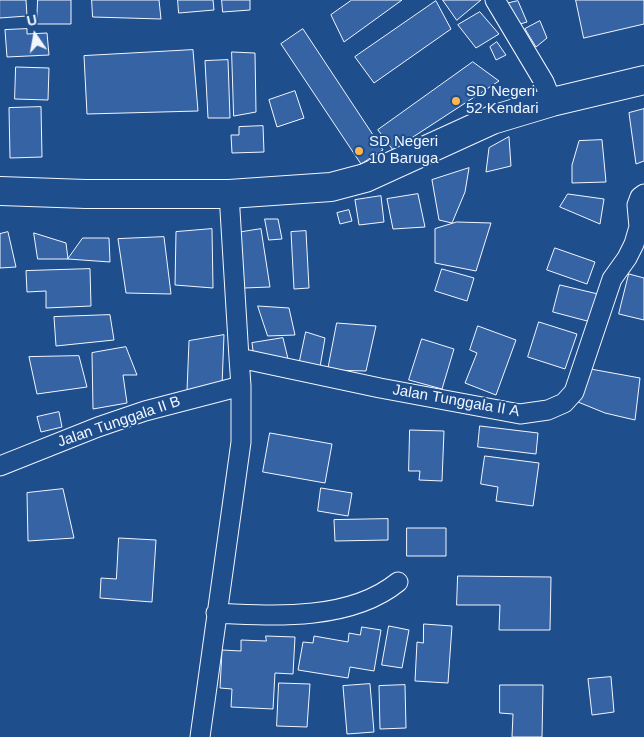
<!DOCTYPE html>
<html>
<head>
<meta charset="utf-8">
<style>
	body { margin:0 }
	#map { position:relative; width:644px; height:737px; overflow:hidden; background:#1f4e8c; font-family:Arial,sans-serif }
	canvas { display:block }
	.north { position:absolute; left:10px; top:10px; width:50px; height:50px; -webkit-text-stroke:4px #1f4e8c; paint-order:stroke; rotate:348deg; font-size:14px; font-weight:700; line-height:20px; text-align:center; color:#f2f6ff }
	.north::after { content:''; display:block; margin:auto; width:18px; height:22px; background:#f2f6ff; clip-path:polygon(50% 0,100% 100%,50% 72%,0 100%) }
</style>
</head>
<body>
<div id="map">
<canvas width="644" height="737"></canvas>
<div class="north">U</div>
</div>
<script>
const g = document.querySelector('canvas').getContext('2d');
g.lineJoin = 'round';
function fillPath(path, color) { g.fillStyle = color; g.fill(path, 'evenodd'); }
function stroke(path, color, width, dash) { g.strokeStyle = color; g.lineWidth = width; g.lineCap = dash ? 'butt' : 'round'; g.setLineDash(dash || []); g.stroke(path); }
function drawText(font, color, halo, rows, align = 'center') {
  g.font = font + ' Arial,sans-serif'; g.lineWidth = 4; g.setLineDash([]); g.textBaseline = 'middle'; g.strokeStyle = halo; g.fillStyle = color; for (const [text, x, y, turn = 0] of rows) {
    g.save(); g.translate(x, y); g.rotate((+turn || 0) * Math.PI / 180); g.textAlign = isNaN(turn) ? turn : align; if (halo) g.strokeText(text, 0, 0); g.fillText(text, 0, 0); g.restore();
  }
}
const building = new Path2D(`
	M0,0H26L27,16L0,18Z
	M38,0H71V24H37Z
	M92,0H159L161,19L93,17Z
	M178,0H213L214,10L179,13Z
	M222,0H250V10L223,12Z
	M352,0H402L344,42L331,15Z
	M443,0H481L457,20Z
	M576,0H644V24L584,38Z
	M436,1L451,29L374,83L355,57Z
	M518,1L527,22L513,26L505,4Z
	M480,12L499,34L476,48L458,25Z
	M540,21L547,38L536,47L525,29Z
	M27,29V34L47,33L49,55L7,57L5,30Z
	M303,29L383,150L361,164L281,44Z
	M497,42L506,55L496,60L490,47Z
	M193,50L198,111L87,114L84,56Z
	M232,52L255,53L256,112L234,116Z
	M228,60L230,118H208L205,61Z
	M473,62L499,81L393,150L378,130Z
	M16,67L49,68L48,100L15,99Z
	M295,91L304,118L277,127L269,100Z
	M41,107L42,157L10,158L9,108Z
	M644,109V161L636,164L629,113Z
	M263,126L264,152L232,153L231,135H239V127Z
	M509,137L511,166L486,172L489,148Z
	M602,140L606,182L572,183V165L579,141Z
	M469,168L465,192L452,223L439,220L432,180Z
	M418,194L425,227L393,229L387,199Z
	M568,194L604,199L600,224L560,207Z
	M381,196L384,222L359,225L355,200Z
	M349,210L352,221L340,224L337,213Z
	M265,219H278L282,239L269,240Z
	M457,222L491,223L476,271L435,263V229Z
	M212,229L213,288L175,285L176,232Z
	M261,229L270,287L244,288L236,233Z
	M306,231L309,288L294,289L291,232Z
	M8,232L16,267L0,268V234Z
	M34,233L66,243L68,259H38Z
	M164,237L171,294L126,293L118,239Z
	M83,238H109L110,262L68,259Z
	M555,248L595,262L587,284L547,270Z
	M90,269L91,306L46,308V291L27,292L26,271Z
	M442,269L474,278L467,301L435,291Z
	M629,274L644,278V320L619,314Z
	M560,285L598,294L591,322L553,312Z
	M258,306L289,308L295,335L268,336Z
	M110,315L114,340L56,346L54,317Z
	M539,322L577,334L565,369L528,357Z
	M337,323L376,326L366,371L328,370Z
	M478,326L516,340L496,395L465,383L477,353L470,350Z
	M306,332L325,338L320,367L299,365Z
	M224,335L222,386L187,391L189,341Z
	M283,338L289,363L254,358L252,343Z
	M422,339L454,349L442,389L409,380Z
	M126,347L137,375H123L127,403L93,409L92,353Z
	M79,356L87,387L37,394L29,357Z
	M585,368L640,378L635,420L605,413L578,402Z
	M59,412L62,427L41,432L37,417Z
	M480,426L538,433L536,454L478,447Z
	M410,430L444,431L442,481L419,480L420,471H409Z
	M270,433L332,444L325,483L263,472Z
	M485,456L539,463L533,506L496,501L498,487L481,484Z
	M321,488L352,493L348,516L318,511Z
	M63,489L74,538L28,541L27,493Z
	M388,519V540L335,541L334,520Z
	M407,528H446V556H407Z
	M119,538L156,540L152,602L100,598L101,578L116,579Z
	M458,576L551,577L550,630H499L500,605H457Z
	M424,624L452,626L448,683L415,681L417,642L423,643Z
	M389,626L409,630L402,668L382,665Z
	M362,627L381,630L374,671L350,667L348,678L298,670L303,642L313,643L314,636L348,642L349,633L360,635Z
	M266,636L295,637L293,674L275,673L273,709L231,707L232,689L220,688L222,650L241,651V640L266,641Z
	M611,677L614,712L592,715L588,679Z
	M279,683L310,684L307,727L277,726Z
	M370,684L374,732L347,734L343,686Z
	M405,685L406,728L380,729L379,686Z
	M500,685H543L542,737H512L513,714L500,713Z`);
fillPath(building, '#3563a3');
stroke(building, '#f2f6ff', 1);
const street = new Path2D(`
	M495,0L544,82L552,102
	M229,194L239,358
	M0,466L98,427L145,411L241,386
	M216,613C274,616 350,621 398,582
	M200,737L241,442V386L239,358L380,388L520,414L548,410L564,403L574,392L612,279L627,258L634,244L639,227L637,205L640,197L644,194`);
const secondary = new Path2D(`
	M0,191L86,194H229L331,187L365,178L492,120L552,102L644,80`);
stroke(street, '#f2f6ff', 21);
stroke(secondary, '#f2f6ff', 30);
stroke(street, '#1f4e8c', 19);
stroke(secondary, '#1f4e8c', 28);
for (const [x, y, r, color] of [
	[456,101,5,"#ffb74d"],
	[359,151,5,"#ffb74d"]
]) { const dot = new Path2D(); dot.arc(x, y, r, 0, 2 * Math.PI); g.fillStyle = color; g.fill(dot); stroke(dot, '#1f4e8c', 2); }
drawText('15px', '#f2f6ff', '#1f4e8c', [
	["SD Negeri",466,92],
	["52 Kendari",466,109],
	["SD Negeri",369,142],
	["10 Baruga",369,159]
], 'left');
drawText('15px', '#f2f6ff', '#1f4e8c', [
	["Jalan Tunggala II A",456,401,10],
	["Jalan Tunggala II B",119,422,-19]
]);
</script>
</body>
</html>
